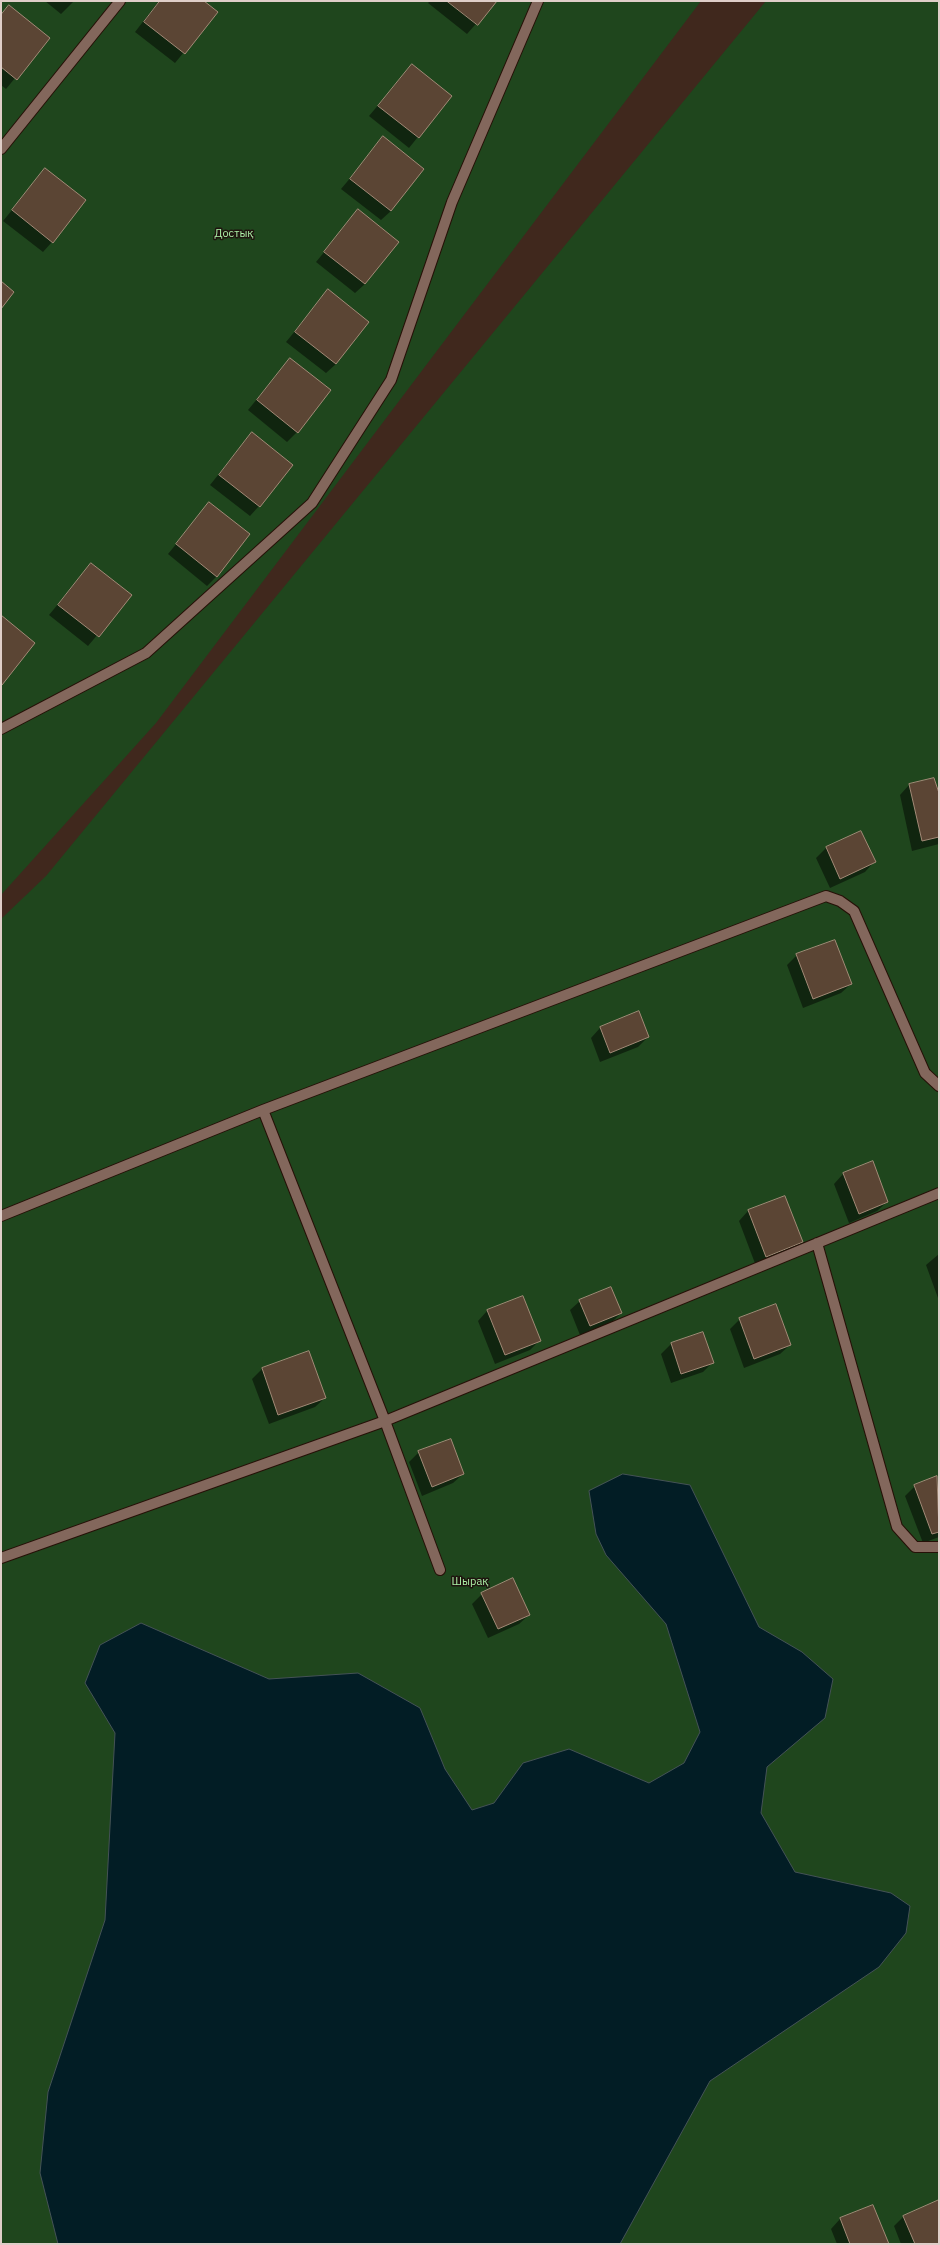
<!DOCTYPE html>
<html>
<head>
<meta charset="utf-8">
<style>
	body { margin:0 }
	#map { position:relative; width:940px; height:2245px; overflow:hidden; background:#40281d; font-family:"IBM Plex Sans",sans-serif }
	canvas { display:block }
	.frame { position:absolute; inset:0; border:2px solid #dfcec8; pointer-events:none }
</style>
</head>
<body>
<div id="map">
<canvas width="940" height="2245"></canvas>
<div class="frame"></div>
</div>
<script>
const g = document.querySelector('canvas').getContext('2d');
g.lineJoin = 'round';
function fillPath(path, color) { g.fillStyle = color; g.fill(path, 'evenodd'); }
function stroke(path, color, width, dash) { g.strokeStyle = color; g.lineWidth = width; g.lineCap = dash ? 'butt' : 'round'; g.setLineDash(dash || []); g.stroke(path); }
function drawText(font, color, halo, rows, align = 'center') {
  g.font = font + ' "IBM Plex Sans",sans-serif'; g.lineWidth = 3; g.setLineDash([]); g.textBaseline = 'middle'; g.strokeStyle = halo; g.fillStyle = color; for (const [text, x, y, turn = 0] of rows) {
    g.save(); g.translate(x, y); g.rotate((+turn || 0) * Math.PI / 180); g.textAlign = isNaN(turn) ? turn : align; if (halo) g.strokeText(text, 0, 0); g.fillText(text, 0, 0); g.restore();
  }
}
fillPath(new Path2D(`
	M1,1H701L156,723L1,895Z
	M766,1H939V2244H1V919L46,876Z`), '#1f461d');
const water = new Path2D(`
	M623,1474L690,1485L759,1627L802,1652L833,1679L825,1718L767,1767L761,1813L795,1872L891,1893L910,1906L906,1933L879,1967L710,2081L620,2244H58L40,2173L48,2092L105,1920L115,1733L85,1683L100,1645L141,1623L269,1679L358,1673L420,1708L445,1769L472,1810L494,1803L523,1763L569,1749L649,1783L684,1763L700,1732L666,1624L606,1555L596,1534L589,1491Z`);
fillPath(water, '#021d25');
stroke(water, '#445256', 1);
fillPath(new Path2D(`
	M45,1H74L61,14Z
	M159,1H203L217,12L175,63L135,32Z
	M430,1H496L467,34L428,3Z
	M9,6L48,38L6,89L1,85V14Z
	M412,65L451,96L409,148L369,116Z
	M384,138L391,211L381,220L341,189Z
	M45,170L52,242L43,252L3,221Z
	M358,211L365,284L355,293L316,262Z
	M328,291L336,364L326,373L286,342Z
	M290,359L297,432L287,442L248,410Z
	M252,433L259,506L250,516L210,485Z
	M210,503L217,576L207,586L168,554Z
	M91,564L131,595L88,646L49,615Z
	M909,785L939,794V844L912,851L900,795Z
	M860,832L874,862L865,872L830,888L816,858L826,848Z
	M797,955L851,984L841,993L803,1008L787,965Z
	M638,1013L648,1037L638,1047L600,1062L591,1038L600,1028Z
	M872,1163L887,1202L877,1211L849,1223L834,1184L843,1174Z
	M784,1197L802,1242L792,1252L756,1266L739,1221L748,1211Z
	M939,1254V1298H938L926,1265Z
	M522,1297L540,1340L530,1350L495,1364L478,1321L487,1311Z
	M580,1301L621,1313L611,1323L580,1335L570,1310Z
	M740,1319L790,1345L780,1354L744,1368L730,1329Z
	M702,1333L712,1363L703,1372L671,1383L661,1354L671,1344Z
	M308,1353L325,1398L315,1407L269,1424L252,1379L262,1369Z
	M419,1452L463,1474L453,1483L422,1496L409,1462Z
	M937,1478L939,1484V1537L923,1543L905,1496L915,1486Z
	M482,1594L529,1615L519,1624L488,1638L472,1604Z
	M939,2201V2244H901L894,2226L903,2217Z
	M873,2206L888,2244H837L831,2229L840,2219Z`), '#0007');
const building = new Path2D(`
	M160,1H204L218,12L185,54L144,22Z
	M447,1H497L478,25Z
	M9,5L50,38L17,80L1,67V15Z
	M412,64L452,96L419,138L378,106Z
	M383,136L424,169L391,211L350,179Z
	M45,168L86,200L53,243L12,210Z
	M358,209L399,242L365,284L324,252Z
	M1,281L14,292L1,309Z
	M328,289L369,322L336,364L295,332Z
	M290,358L331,390L298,433L257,400Z
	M252,432L293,465L260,507L219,475Z
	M209,502L250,534L217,577L176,544Z
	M91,563L132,595L99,637L58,605Z
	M1,615L35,643L2,685L1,684Z
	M934,778L939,793V837L922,841L909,784Z
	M861,831L876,862L840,879L826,847Z
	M835,940L852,984L813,999L796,954Z
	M639,1011L649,1037L610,1053L600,1027Z
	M873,1161L888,1202L859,1214L843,1173Z
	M785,1196L803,1242L766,1257L748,1210Z
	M611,1287L622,1313L590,1326L579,1300Z
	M523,1296L541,1341L505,1355L487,1310Z
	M776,1304L791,1345L754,1359L739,1318Z
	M703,1332L714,1363L681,1374L671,1343Z
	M309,1351L326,1398L278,1415L262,1368Z
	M451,1439L464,1474L432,1487L418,1451Z
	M937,1476L939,1532L932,1534L914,1485Z
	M513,1578L530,1615L498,1629L481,1593Z
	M939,2200V2244H915L903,2216Z
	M873,2205L889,2244H850L840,2218Z`);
fillPath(building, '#5b4534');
stroke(building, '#a28a77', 1);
const minor = new Path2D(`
	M1,149L120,1
	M1,729L146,653L312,503L391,380L452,202L538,1
	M263,1110L385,1421L440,1570
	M1,1216L263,1110L826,896L840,901L854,911L925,1073L939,1086
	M817,1243L897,1527L915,1547H939
	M1,1558L385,1421L939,1193`);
stroke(minor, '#261007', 12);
stroke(minor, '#83675c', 10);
drawText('11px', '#acf1a7', '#1f140f', [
	["Достық",234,234],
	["Шырақ",470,1582]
]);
</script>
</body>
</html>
